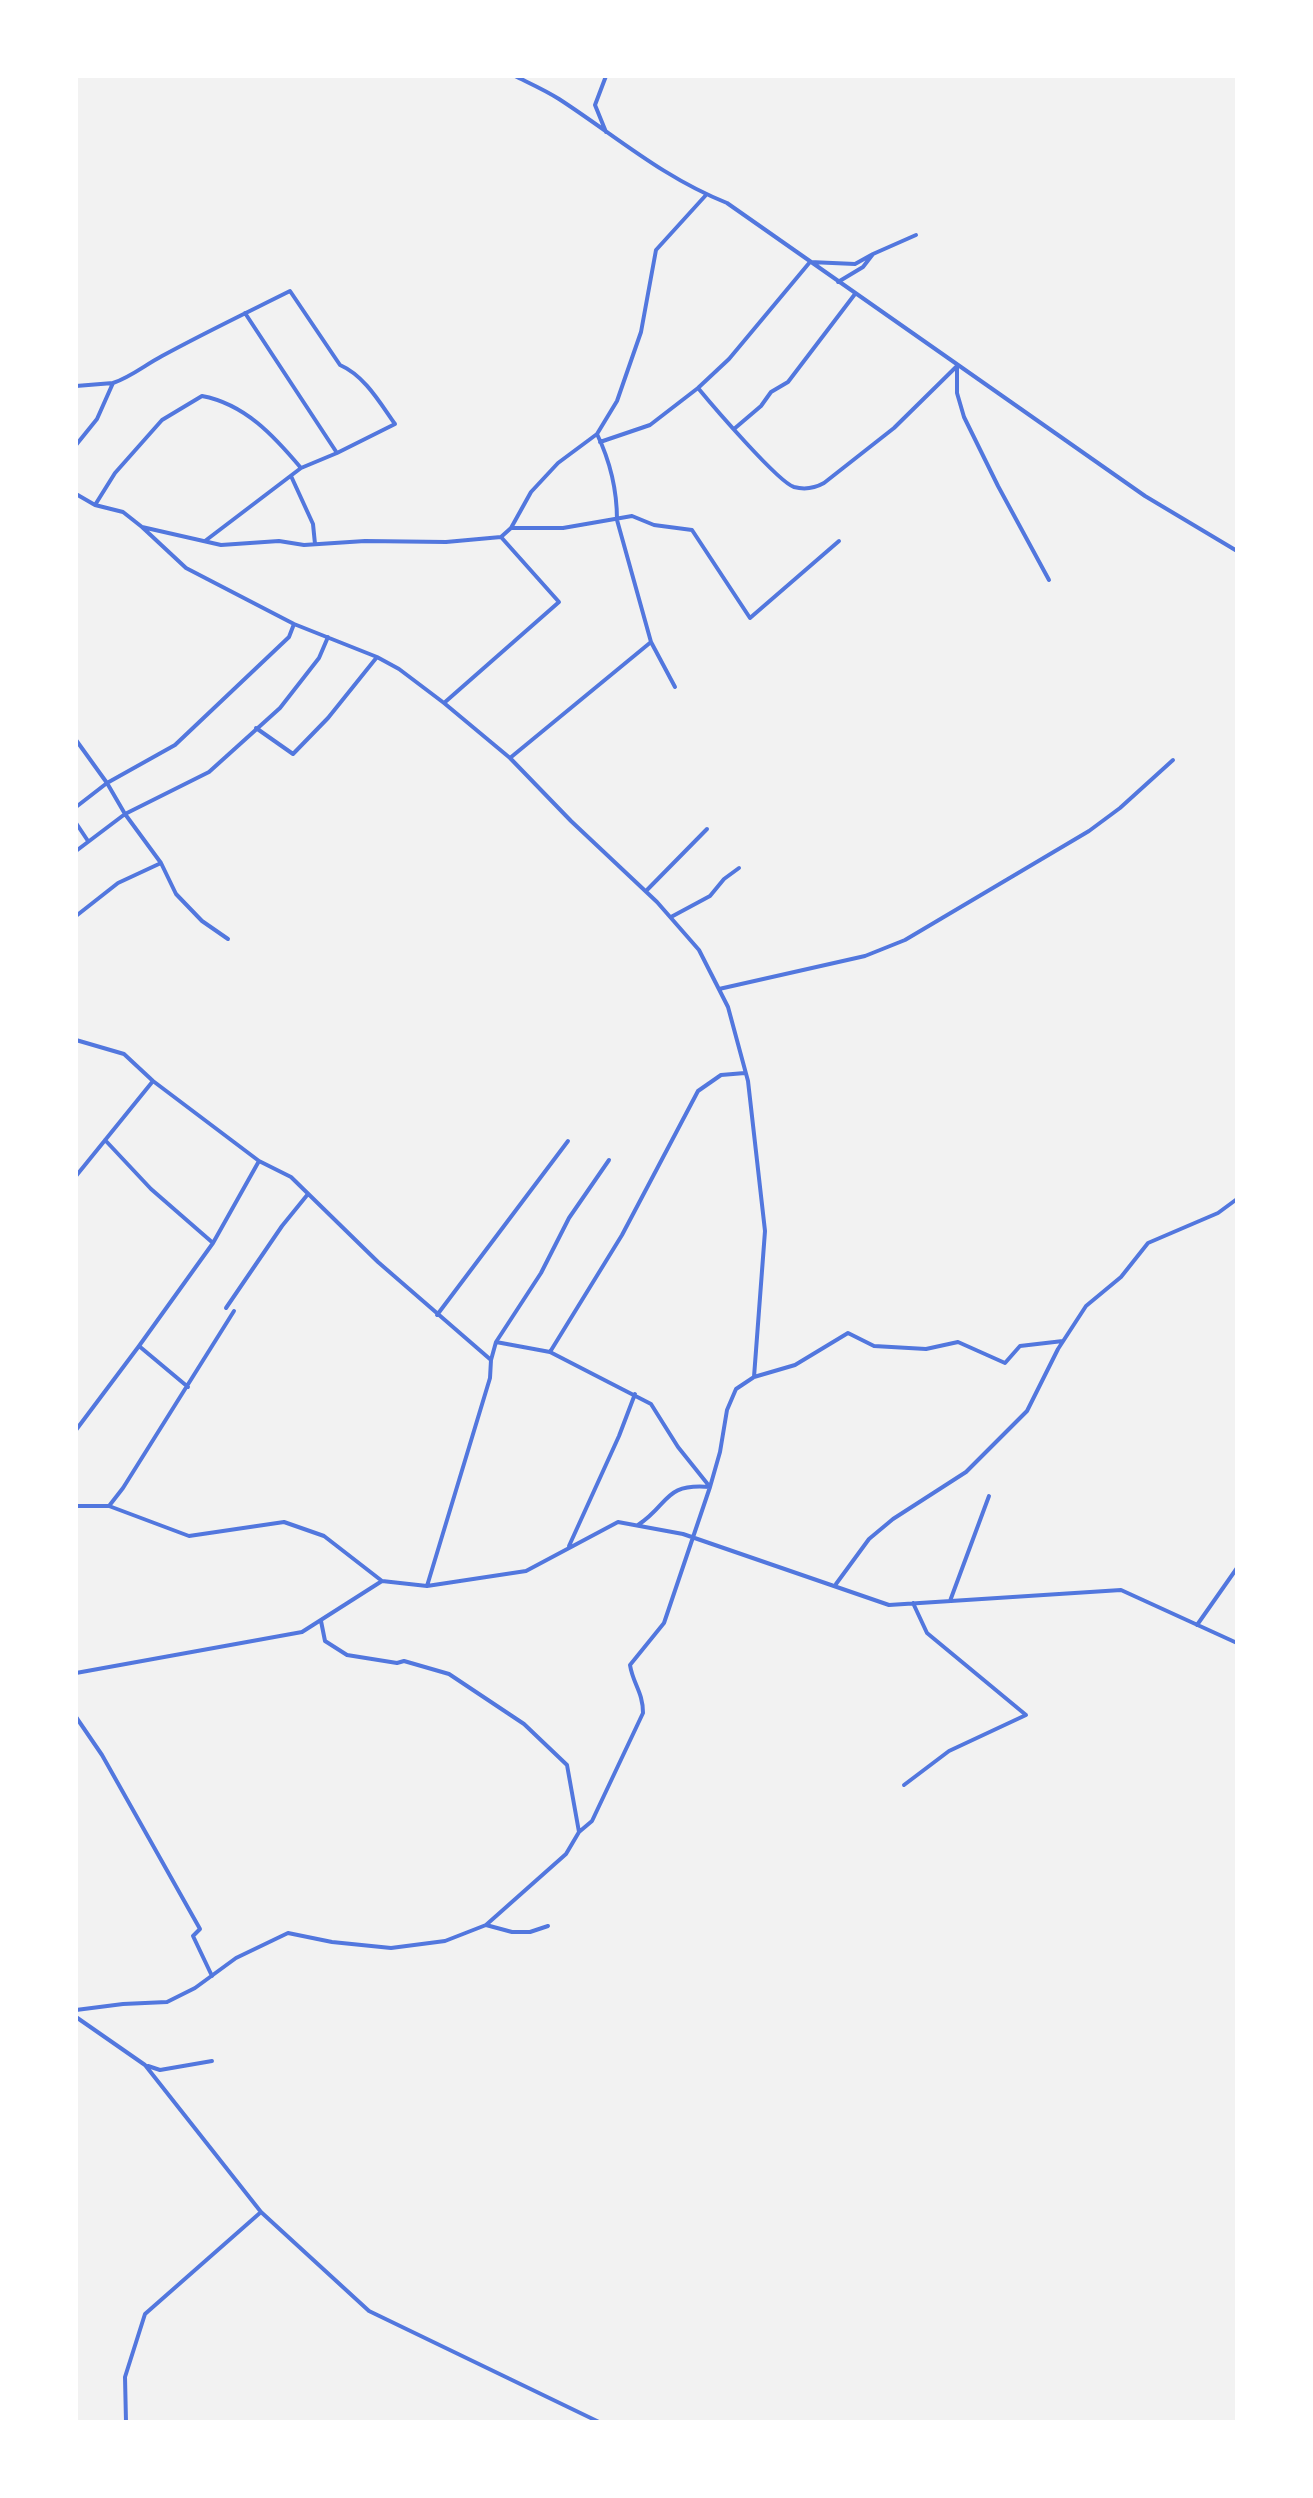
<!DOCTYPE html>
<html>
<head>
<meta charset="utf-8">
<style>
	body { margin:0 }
	#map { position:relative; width:1313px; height:2498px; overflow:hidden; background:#f2f2f2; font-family:"Noto Sans",sans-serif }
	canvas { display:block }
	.frame { position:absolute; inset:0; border:78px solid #fff; pointer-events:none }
</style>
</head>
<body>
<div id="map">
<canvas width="1313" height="2498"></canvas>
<div class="frame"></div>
</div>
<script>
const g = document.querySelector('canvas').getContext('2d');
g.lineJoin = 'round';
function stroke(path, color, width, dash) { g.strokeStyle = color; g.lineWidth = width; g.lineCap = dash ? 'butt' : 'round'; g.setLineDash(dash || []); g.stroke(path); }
stroke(new Path2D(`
	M515,76C529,83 545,90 559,99C616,136 662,177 727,203L1145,496L1237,551
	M606,132L595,105L606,76
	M838,282L863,267L873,254L916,235
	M76,386L113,383
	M698,388C712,405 778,482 794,487C805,490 815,488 824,483L894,428L957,366V393L964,417L998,486L1049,580
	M734,429L761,406L771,392L788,382L855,294
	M600,442L650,425L698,388L729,359L810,262L855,264L873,254
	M76,445L97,419L113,383C131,377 145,365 162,356C204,333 248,312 290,291L340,365C365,376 380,403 395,424L337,453L245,313
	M291,476L313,524L315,544
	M76,494L95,505L123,512L142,527L221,545L279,541L304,545L365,541L446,542L501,537L511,528H563L632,516L654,525L692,530L750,618L839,541
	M95,505L115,473L162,420L202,396C245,404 274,436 301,468L337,453
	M142,527L186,568L294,624L377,657L399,669L444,703L510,758L571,821L657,902L699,950L728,1007L748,1081L765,1231L754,1377
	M511,528L531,492L558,463L597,434
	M205,541L301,468
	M675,687L651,642L617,520C617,490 610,461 597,434L617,401L641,332L656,250L706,195
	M444,703L559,602L501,537
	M256,728L293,754L328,718L377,657
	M76,740L107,783L125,814L161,863L176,894L202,921L228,939
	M510,758L651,642
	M76,807L107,783L175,745L289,637L294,624
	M76,823L88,841
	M76,851L125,814L209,772L280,708L319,658L328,637
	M646,891L707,829
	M76,916L118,883L161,863
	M671,917L710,896L724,879L739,868
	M719,989L865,956L905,940L1089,831L1120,808L1173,760
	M76,1040L124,1054L153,1081L259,1161L291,1177L378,1262L491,1360L490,1378L427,1586
	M105,1140L151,1189L213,1243
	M76,1176L153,1081
	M226,1308L282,1226L308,1194
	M437,1315L568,1141
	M496,1342L550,1352L651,1404L678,1447L710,1487C663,1483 670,1504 638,1525
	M139,1346L213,1243L259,1161
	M550,1352L622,1235L698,1091L721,1075L745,1073
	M491,1360L496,1342L541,1273L569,1218L609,1160
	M76,1430L139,1346L188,1387
	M76,1506H109L189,1536L284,1522L324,1536L382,1581
	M109,1506L123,1488L234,1311
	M569,1546L619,1436L635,1394
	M836,1584L869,1539L893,1519L966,1472L1027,1411L1058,1349L1086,1306L1121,1277L1148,1243L1218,1213L1237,1199
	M950,1601L989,1496
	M321,1621L325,1641L347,1655L397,1663L404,1661L449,1674L524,1724L567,1765L579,1832L566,1854L486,1925
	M1197,1625L1237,1568
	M76,1673L302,1632L382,1581L427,1586L526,1571L618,1522L683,1534L889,1605L1121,1590L1237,1643
	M76,1717L102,1755L200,1929L193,1936L212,1976
	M904,1785L949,1751L1026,1715L927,1633L913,1603
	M579,1832L592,1821L643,1713C643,1692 633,1684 630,1665L664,1623L710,1487L720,1452L727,1410L736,1389L754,1377L795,1365L848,1333L874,1346L926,1349L958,1342L1005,1363L1020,1346L1063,1341
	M76,2010L123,2004L167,2002L195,1988L236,1958L288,1933L332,1942L391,1948L445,1941L486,1925L512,1932H530L548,1926
	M76,2017L145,2065L261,2212L369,2311L599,2422
	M148,2066L160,2070L212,2061
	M126,2422L125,2377L145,2314L261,2212`), '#5277de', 4);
</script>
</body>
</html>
